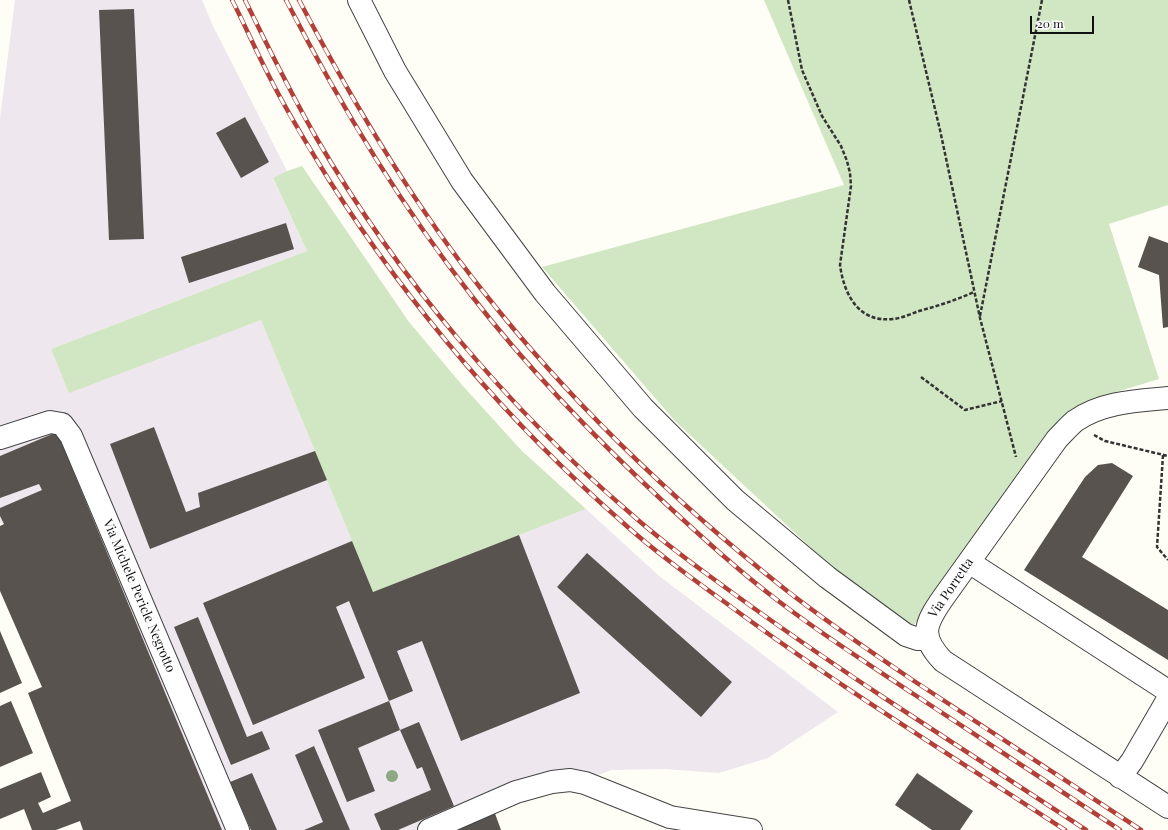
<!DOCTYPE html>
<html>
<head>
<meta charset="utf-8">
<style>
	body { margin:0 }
	#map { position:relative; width:1168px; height:830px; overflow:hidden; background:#fefdf6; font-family:"Playfair Display",serif }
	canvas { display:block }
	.scale { position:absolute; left:1030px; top:16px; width:64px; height:18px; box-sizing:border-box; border:2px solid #111; border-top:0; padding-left:5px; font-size:12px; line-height:14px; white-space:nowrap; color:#111; -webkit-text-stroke:3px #fff; paint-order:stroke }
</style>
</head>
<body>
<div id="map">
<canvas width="1168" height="830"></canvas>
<div class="scale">20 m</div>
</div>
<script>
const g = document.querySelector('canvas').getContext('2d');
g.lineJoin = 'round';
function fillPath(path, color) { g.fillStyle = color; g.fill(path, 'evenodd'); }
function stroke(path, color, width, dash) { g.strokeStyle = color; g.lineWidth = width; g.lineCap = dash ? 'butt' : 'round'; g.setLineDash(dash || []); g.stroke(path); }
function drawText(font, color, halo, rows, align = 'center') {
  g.font = font + ' "Playfair Display",serif'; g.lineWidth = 4; g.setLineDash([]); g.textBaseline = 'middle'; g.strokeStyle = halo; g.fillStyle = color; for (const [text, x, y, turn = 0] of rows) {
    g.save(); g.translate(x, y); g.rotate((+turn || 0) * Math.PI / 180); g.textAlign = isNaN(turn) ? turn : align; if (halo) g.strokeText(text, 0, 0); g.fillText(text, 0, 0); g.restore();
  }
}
fillPath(new Path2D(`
	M15,0H202L213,26L287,171L273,179L307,251L51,349L69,392L261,320L373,592L586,509L658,575L838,712L768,758L719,773L665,769L611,770L586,780L571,778L451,830H83L68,792L4,524L0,523V118Z`), '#eee7ee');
fillPath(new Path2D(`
	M764,0H1168V205L1109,224L1159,379L1093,399L1069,413L1054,428L912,628L823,559L675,421L542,267L844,185Z
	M302,166L409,322L462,385L522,451L586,509L373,592L261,320L69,393L51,349L307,251L273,178L287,171Z`), '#d1e6c2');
fillPath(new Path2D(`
	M134,9L144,239L109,240L99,10Z
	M245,117L269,162L241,178L216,133Z
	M286,223L294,249L189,283L181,257Z
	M1149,236L1168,243V327L1163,328L1159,275L1138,267Z
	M154,427L186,512L200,507L198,493L315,451L327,480L150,549L110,444Z
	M57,432L222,830H83L80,821L56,830H32L24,809L0,819V789L41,772L51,797L38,803L43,813L71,801L28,693L42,687L0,591V526L4,524L0,516V508L42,490L39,484L0,498V456Z
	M1112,463L1133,476L1082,557L1168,610V660L1024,570L1085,477L1098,465Z
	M519,535L580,693L461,741L422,641L397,651L413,691L389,701L400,730L419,722L454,806L398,830H381L374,814L431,790L422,767L417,769L400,730L358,748L375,791L347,802L318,730L389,701L349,601L336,607L365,678L253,725L203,603L352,541L373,592Z
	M587,553L732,682L701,717L557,587Z
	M198,617L247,737L262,731L270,749L231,765L174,627Z
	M0,631L22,683L0,693Z
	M11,701L33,753L0,767V706Z
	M314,746L350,830H304L323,822L295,755Z
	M252,773L277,830H251L230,782Z
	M917,773L973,811L960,830H932L895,805Z
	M493,808L501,830H451Z`), '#58534e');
const minor = new Path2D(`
	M359,0L395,71L462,181L545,293L643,408L735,500L827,577L906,635L918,639L928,638
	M1168,398C1136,401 1102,402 1075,421C1069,426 1063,433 1057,439L943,598C925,624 919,636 943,661L1168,807
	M0,438L50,422L62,424L71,436L238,830
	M969,562L1168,691
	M1120,777L1132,761L1168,699
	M429,830L516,792L552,782L570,780L585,783L670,817L751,830`);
stroke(minor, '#444', 24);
stroke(new Path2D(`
	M788,0L802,70L822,116L841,146L847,161L850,173L851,186L840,265C844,294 858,323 893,319C902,318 911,314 919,311C938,306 956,300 974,292
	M909,0L940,130L980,318L1016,457
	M980,316L1042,0
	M921,377L965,410L1002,401
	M1094,435L1105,441L1168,456
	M1163,455L1157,547L1168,560`), '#333', 2.5, [4, 2]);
stroke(minor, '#fff', 22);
const rail = new Path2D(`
	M232,0C245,25 256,51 269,76C287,112 308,146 329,180C410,307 508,422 621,521C655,552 693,579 730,606C838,686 952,756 1065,830
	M245,0C268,47 291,94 317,139C398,278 509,409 630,513C657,537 686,559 715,580C772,622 830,662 889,701C955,744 1020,787 1086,830
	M286,0C339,103 399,203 471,295C529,370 597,440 667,505C704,539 741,573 781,603C824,636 870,665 915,695C983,740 1052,785 1120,830
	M299,0C352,101 411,201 482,290C570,402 675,502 786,590C827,622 871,652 914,681C989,731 1065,780 1141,830`);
stroke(rail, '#b23f38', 4.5);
stroke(rail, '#fff', 3, [9]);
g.fillStyle = '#8ca885';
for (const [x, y] of [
	[392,776]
]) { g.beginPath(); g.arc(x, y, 6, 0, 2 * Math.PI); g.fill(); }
drawText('13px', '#111', '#fff', [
	["Via Porretta",951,588,-56],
	["Via Michele Pericle Negrotto",139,596,67]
]);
</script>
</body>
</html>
